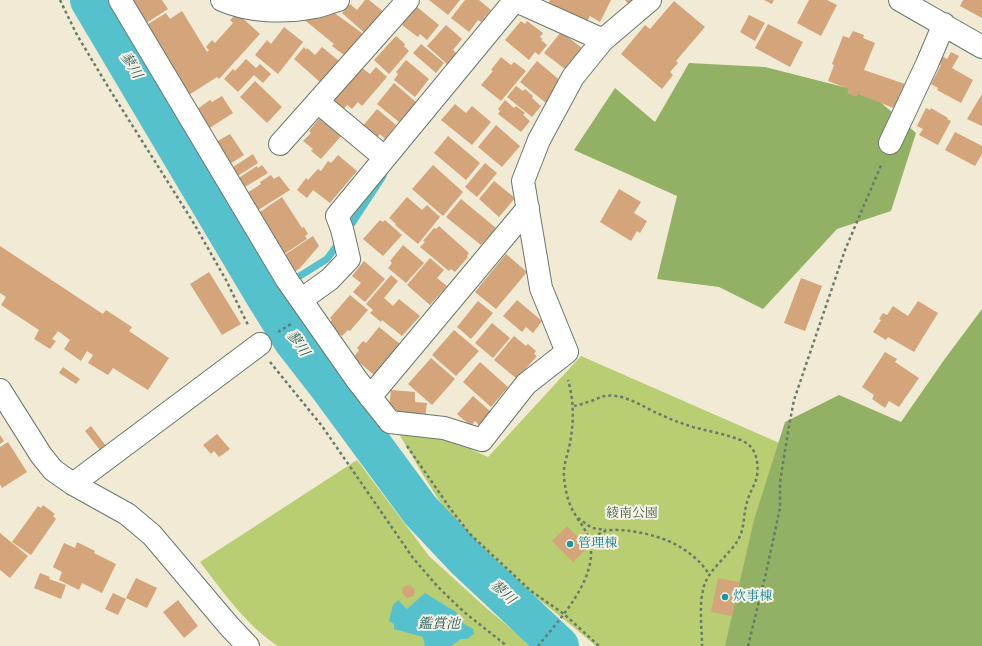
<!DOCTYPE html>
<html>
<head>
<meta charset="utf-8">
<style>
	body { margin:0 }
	canvas { display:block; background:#f1ebd5 }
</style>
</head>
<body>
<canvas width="982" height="646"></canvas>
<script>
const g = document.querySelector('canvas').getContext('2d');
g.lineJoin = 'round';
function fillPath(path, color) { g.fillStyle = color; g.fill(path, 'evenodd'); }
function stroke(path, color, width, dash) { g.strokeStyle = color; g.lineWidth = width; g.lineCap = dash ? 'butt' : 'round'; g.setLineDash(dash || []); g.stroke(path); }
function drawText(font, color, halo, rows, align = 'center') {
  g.font = font + ' "IM FELL Double Pica","Noto Serif JP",serif'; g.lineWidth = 4; g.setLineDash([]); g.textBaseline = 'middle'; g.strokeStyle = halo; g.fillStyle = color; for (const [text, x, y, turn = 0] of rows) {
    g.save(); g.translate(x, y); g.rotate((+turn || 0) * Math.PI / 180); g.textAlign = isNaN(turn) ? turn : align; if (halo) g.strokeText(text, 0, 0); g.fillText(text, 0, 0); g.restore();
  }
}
fillPath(new Path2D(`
	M581,356L784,445L725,646H596C546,603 490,566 449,514C430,489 415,460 399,434L442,436L488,457Z
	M357,460L429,556L485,607L532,646H278C246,625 223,592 200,562Z`), '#b9ce72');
fillPath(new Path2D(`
	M689,63L765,67L871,94L916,133L891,211L837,229L763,309L719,287L657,279L677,196L574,150L615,88L655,122Z
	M982,309V646H725L754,520L785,422L839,395L901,422L944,360Z`), '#92b164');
fillPath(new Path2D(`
	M425,593L456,612L464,624L473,629L474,634L467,639H461L451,646H425L423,637L394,629V624L389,621L393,605L398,600L407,609Z`), '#54c1cd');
stroke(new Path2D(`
	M347,231L383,176
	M266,297L327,259L340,241`), '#54c1cd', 7);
stroke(new Path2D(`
	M90,0L265,295L293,340L328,385L420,510L467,560L559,646`), '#54c1cd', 40);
fillPath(new Path2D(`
	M123,0H162L168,9L140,27Z
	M365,0H369L385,13L367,35L342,13L350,4L357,10Z
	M429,0H460L448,15Z
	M465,0H479L491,10L481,22L478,20L469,32L451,18Z
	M550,0H611L600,22L590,16L585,26L546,7Z
	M625,0H634L629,5Z
	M764,0H774L772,4Z
	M809,0H827L837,5L821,36L797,23Z
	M963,0H982V18L960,6Z
	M674,1L705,27L676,61L678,63L670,72L673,75L662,89L621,54L645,25L650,29Z
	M417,7L439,25L427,40L420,34L418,37L402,25Z
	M329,9L366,36L348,58L332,46L334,44L302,18Z
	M182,11L207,52L209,50L206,47L212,40L215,43L233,23L230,20L237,13L260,34L219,79L217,77L184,98L140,29L166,13L170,19Z
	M749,15L765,23L755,41L740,32Z
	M521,21L525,24L527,21L543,33L540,37L543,39L541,40L547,45L539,55L535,52L529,60L505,40Z
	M768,24L803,42L790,67L755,48Z
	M446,25L462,39L453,50L456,53L447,64L427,46Z
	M284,27L303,42L278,74L255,55L267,40L271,44Z
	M853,31L864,35L863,38L875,43L864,70L908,85L901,111L858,94L857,97L847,93L849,89L828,81L834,65L832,64L843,36L849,38Z
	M561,32L582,48L565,69L544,53Z
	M396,36L405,44L404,46L409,51L389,74L374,60Z
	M421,44L444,63L436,73L413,53Z
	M304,47L306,50L307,48L315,55L322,47L339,61L320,82L294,59Z
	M951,52L959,56L952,68L973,80L961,103L937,90L938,88L931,84L941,65L939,64L942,56L947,59Z
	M501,57L511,65L514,62L526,71L501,101L481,85L493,71L491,70Z
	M246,59L256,68L260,64L271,74L263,83L254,75L238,92L224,79L233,69L235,71Z
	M406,60L429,79L415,97L394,80L398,74L396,72Z
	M537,61L562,82L546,103L520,82Z
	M376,67L387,77L362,106L358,102L352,109L347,105L343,110L333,101L362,68L370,74Z
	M255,81L282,107L267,123L240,97Z
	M394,83L416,102L399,122L377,104Z
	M516,86L523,91L525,89L533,96L532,98L541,106L532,117L507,97Z
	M982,94V126L967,119Z
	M222,96L233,113L205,131L193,112L210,100L212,102Z
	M505,100L514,108L516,106L525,113L523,115L530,121L521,132L498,114L500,111L498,109Z
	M455,104L466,113L472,106L491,122L472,145L441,120Z
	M926,108L930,110L931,108L948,118L947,119L951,121L938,145L919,135L923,129L917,126Z
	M377,109L396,125L385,139L380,134L376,139L362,127Z
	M322,118L342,135L321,159L311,151L313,149L303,141L311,133L309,131L319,119L321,120Z
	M496,125L520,146L502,167L478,147Z
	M955,132L982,146V154L975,166L945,150Z
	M230,134L244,155L225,167L211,145Z
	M448,136L480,163L466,180L434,153Z
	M253,154L258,163L233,179L227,171Z
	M338,155L357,171L330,203L313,190L307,198L297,190L306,178L308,180L318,169L321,171L328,161L331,163Z
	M485,163L497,173L477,197L465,187Z
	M262,165L268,173L240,190L234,181L257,166L258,168Z
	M433,165L463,192L443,216L412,189Z
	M271,175L274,179L279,176L290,190L255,212L244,195L261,184L260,182Z
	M494,181L515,198L499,217L479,199Z
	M619,189L641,202L634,213L647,221L640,233L637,231L631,241L600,222Z
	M282,197L302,228L304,227L308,234L305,236L307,239L281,256L254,216Z
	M407,197L422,210L427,205L440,217L418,244L395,225L396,224L389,218Z
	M461,199L496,228L481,245L446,217Z
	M380,220L383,222L385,220L402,235L383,256L363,239Z
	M439,226L469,253L467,256L468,257L455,272L451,269L449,271L420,247L425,242L423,241L434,228L436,229Z
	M313,236L319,246L300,268L290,275L280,258Z
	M403,245L424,263L406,283L388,268L392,263L390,261Z
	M0,246L103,314L106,310L132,327L129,331L169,358L148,390L113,368L108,375L88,363L93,355L87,351L81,361L64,349L70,340L58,331L52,339L56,341L50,349L34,339L39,330L1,305L6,297L0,293Z
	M506,254L527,272L496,309L475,292Z
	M430,258L444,270L437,278L447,286L430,305L407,285Z
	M364,261L385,279L365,302L353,292L361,283L352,276Z
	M209,272L241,324L222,335L190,284Z
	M391,275L398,281L384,298L393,306L399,299L420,316L402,336L382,320L381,322L370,313L373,310L366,304Z
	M801,278L822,286L805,331L784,323Z
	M350,295L368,310L350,331L348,330L342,336L328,324L332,320L330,318Z
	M517,300L542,321L533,333L526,327L522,332L503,316Z
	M478,301L493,313L471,339L457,327Z
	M918,301L938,313L914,352L888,337L886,340L873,332L881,320L879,319L883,313L887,315L893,306L908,316Z
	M492,323L510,338L493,358L475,343Z
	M379,327L400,344L374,375L360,363L358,366L352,360L359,350L357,348L363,341L366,343Z
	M454,330L479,351L456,376L432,355Z
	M514,336L526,346L528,344L536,351L534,354L537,356L517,379L494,360Z
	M885,352L897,359L895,362L919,378L899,407L889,401L885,408L872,399L874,395L862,387Z
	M431,358L455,379L432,405L408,384Z
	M480,362L508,387L491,407L463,382Z
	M63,367L80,379L76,384L59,373Z
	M391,390L415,392V402L427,403L425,418L396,415V409L389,408Z
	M473,396L491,412L479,425L475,421L471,426L457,414Z
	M91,426L106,446L100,450L85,431Z
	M217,434L230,449L219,457L214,451L211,454L203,445Z
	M0,435L4,441L0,444Z
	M8,442L27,472L2,488L0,484V447Z
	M43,505L55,514L53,516L56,519L31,555L12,542L38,506L41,508Z
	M567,526L588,547L573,562L552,541Z
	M0,533L28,556L10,578L0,570Z
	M77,542L95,551L94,553L116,564L102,593L82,583L79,590L59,580L62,572L53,567L64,543L75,548Z
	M40,573L50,577L49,579L66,585L61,599L34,588Z
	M136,578L157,588L147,608L126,598Z
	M718,578L739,582L732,616L711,612Z
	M410,585L415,590L414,596L407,598L402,593L403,587Z
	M113,593L126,599L118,615L105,609Z
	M178,600L198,626L184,638L163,612Z`), '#d4a47a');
const minor = new Path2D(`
	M120,0L287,280L301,300
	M222,0C249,12 285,13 314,7C322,6 330,2 338,0
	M514,0L603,40
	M515,0L337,216L342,229L349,259L330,279L301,300L357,380L390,422L444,428L482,440L526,384L567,352L541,288L523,181L539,140L573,77L603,40L650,0
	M900,0L982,47
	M318,102L384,157
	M890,143L927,64L944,24
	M280,144L408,0
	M0,390L41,455L53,470L73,484L127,514L152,535L229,626L248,646
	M370,397L528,208
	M73,484L260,344`);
stroke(minor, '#687a6c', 24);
stroke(new Path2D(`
	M60,0L77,35L110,90L193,222L226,280L248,325
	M278,332L291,324
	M270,362L322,426L413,558L438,587L464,612L507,646
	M574,406C579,405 585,403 591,401C596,400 600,396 605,396C624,393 643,407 659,414C668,418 677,422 687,425C702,431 739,435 750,446C758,454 759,470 756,480C753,488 749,494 747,502C743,515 745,528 738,540C729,555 711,568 705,583C698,603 702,625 702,646
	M407,446L452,511L470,534L531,591L564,614L599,646
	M578,518L592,528L606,530
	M590,543C595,538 598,533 605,531C612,529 622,530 630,531C661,535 691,547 709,574
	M538,646C559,620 598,579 590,543C590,539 587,535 586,532C583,526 579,521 576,516C568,504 565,490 564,476C563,465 568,454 570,443C574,421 574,401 568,380
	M748,646L766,573L780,508V482L789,426L794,400L845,250L882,163`), '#687a6c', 2.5, [3, 3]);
stroke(minor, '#fff', 22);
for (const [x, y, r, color] of [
	[570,544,4,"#0f9aa8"],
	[725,597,4,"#0f9aa8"]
]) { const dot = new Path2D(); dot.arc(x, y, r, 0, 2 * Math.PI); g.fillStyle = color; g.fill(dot); stroke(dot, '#f7f3e8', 1.5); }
drawText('13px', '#3e5a40', '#f7f3e8', [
	["綾南公園",632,514]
]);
drawText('13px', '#0d838f', '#f7f3e8', [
	["管理棟",578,544],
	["炊事棟",733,597]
], 'left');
drawText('italic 14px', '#2c5e5a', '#f7f3e8', [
	["蓼川",130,66,59],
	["蓼川",297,344,55],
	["蓼川",502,593,43],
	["鑑賞池",439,625]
]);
</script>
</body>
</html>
